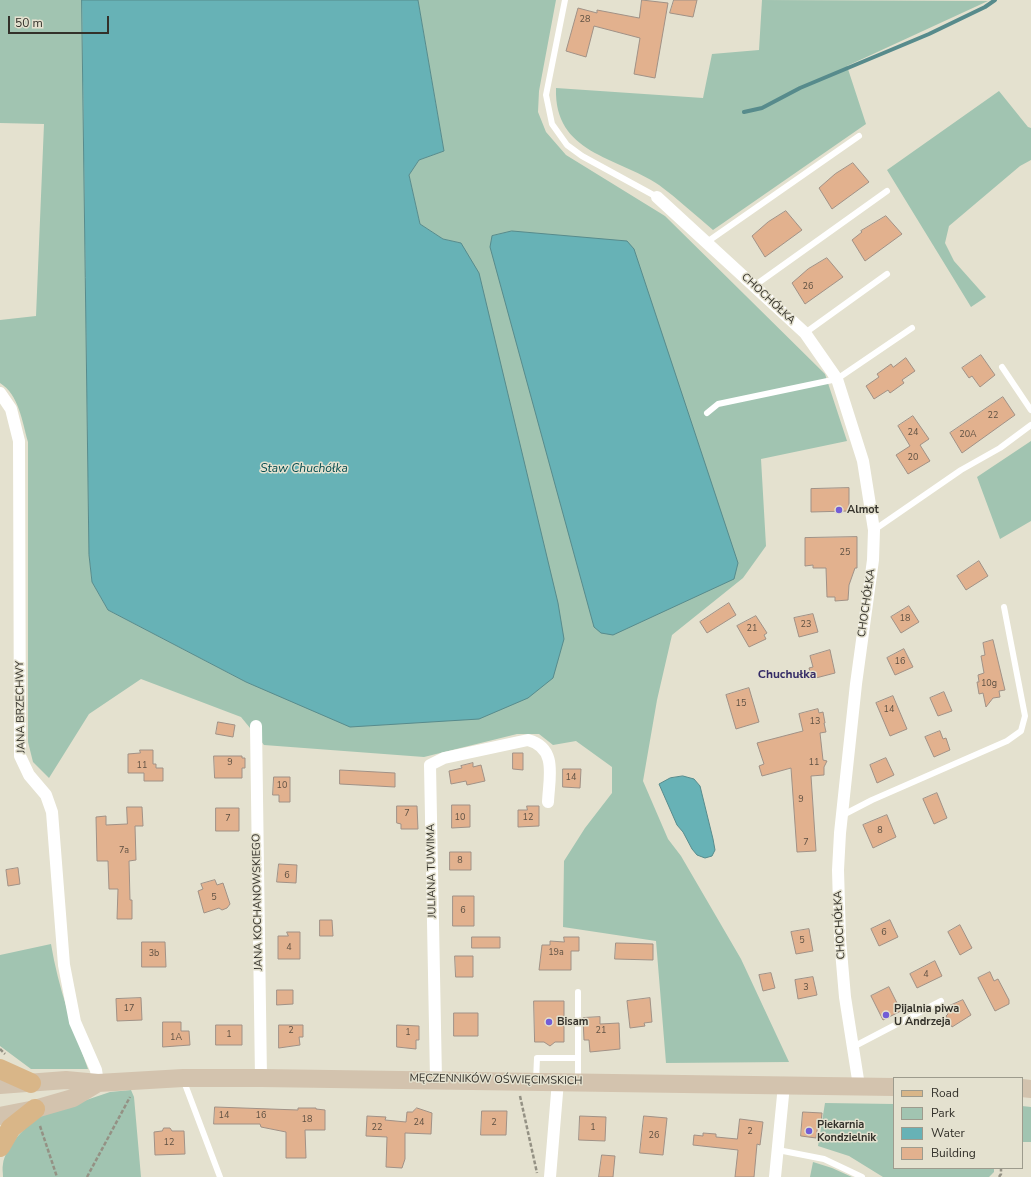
<!DOCTYPE html>
<html>
<head>
<meta charset="utf-8">
<style>
	body { margin:0 }
	#map { position:relative; width:1031px; height:1177px; overflow:hidden; background:#e4e1cf; font-family:"Nunito Sans",sans-serif }
	canvas { display:block }
	.legend { position:absolute; left:893px; top:1077px; width:130px; height:92px; box-sizing:border-box; background:#e4e1cf; border:1px solid #9d9b8d; margin:0; padding:5px 7px; list-style:none; font-size:12px; color:#33312a }
	.legend li { display:flex; align-items:center; gap:8px; height:20px }
	.legend b { width:20px; border:1px solid #9d9b8d }
	.scale { position:absolute; left:8px; top:16px; width:101px; height:18px; box-sizing:border-box; border:2px solid #33312a; border-top:0; padding-left:5px; font-size:12px; line-height:14px; white-space:nowrap; color:#33312a; -webkit-text-stroke:3px #e4e1cf; paint-order:stroke }
</style>
</head>
<body>
<div id="map">
<canvas width="1031" height="1177"></canvas>
<ul class="legend">
<li><b style="height:5px;background:#d9b688"></b>Road</li>
<li><b style="height:11px;background:#a1c4b1"></b>Park</li>
<li><b style="height:11px;background:#67b2b6"></b>Water</li>
<li><b style="height:11px;background:#e2b18e"></b>Building</li>
</ul>
<div class="scale">50 m</div>
</div>
<script>
const g = document.querySelector('canvas').getContext('2d');
g.lineJoin = 'round';
function fillPath(path, color) { g.fillStyle = color; g.fill(path, 'evenodd'); }
function stroke(path, color, width, dash) { g.strokeStyle = color; g.lineWidth = width; g.lineCap = dash ? 'butt' : 'round'; g.setLineDash(dash || []); g.stroke(path); }
function drawText(font, color, halo, rows, align = 'center') {
  g.font = font + ' "Nunito Sans",sans-serif'; g.lineWidth = 3; g.setLineDash([]); g.textBaseline = 'middle'; g.strokeStyle = halo; g.fillStyle = color; for (const [text, x, y, turn = 0] of rows) {
    g.save(); g.translate(x, y); g.rotate((+turn || 0) * Math.PI / 180); g.textAlign = isNaN(turn) ? turn : align; if (halo) g.strokeText(text, 0, 0); g.fillText(text, 0, 0); g.restore();
  }
}
fillPath(new Path2D(`
	M0,0H82L89,555L92,582L108,610L246,682L292,700L461,243L443,239L420,224L409,175L419,160L444,151L418,0H556L539,91L538,112L546,132L566,155L665,216L825,374L847,441L761,459L766,546L743,578L672,635L657,700L643,781L668,839L681,856L741,959L789,1062L666,1063L656,941L563,927L564,861L585,828L612,793V767L576,741L553,745L539,734H517L424,757L264,745L241,717L141,679L89,714L49,778L33,762L28,742V442C22,421 19,395 0,383V320L36,316L44,124L0,123Z
	M762,0L988,1L847,66L866,124L713,230C695,215 678,199 659,185C616,156 554,154 556,88L703,98L712,54L759,50Z
	M999,91L1028,127L1031,128V160L1020,166L949,226L945,243L954,261L986,297L971,307L887,170Z
	M1031,441V521L1000,539L977,477Z
	M51,944C58,987 73,1028 88,1069H31L0,1046V955Z
	M131,1090L134,1097L141,1177H3C3,1173 2,1168 3,1164C5,1147 27,1124 42,1115L110,1092Z
	M825,1103L894,1104V1168H994V1172L989,1177H883L849,1156L818,1146Z
	M1022,1106L1031,1107V1142H1022Z
	M813,1162L832,1168L852,1177H810Z`), '#a1c4b1');
const water = new Path2D(`
	M82,0H418L444,151L419,160L409,175L420,224L443,239L461,243L479,273L558,603L564,639L553,678L528,698L479,719L350,727L246,682L108,610L92,582L89,555Z
	M512,231L627,241L634,249L738,563L734,579L613,635L601,633L594,627L490,247L492,236Z
	M683,776L694,779L700,786L713,839L715,850L712,856L705,858L697,855L692,849L683,832L677,825L659,784L670,778Z`);
fillPath(water, '#67b2b6');
stroke(water, '#578b8c', 1);
stroke(new Path2D(`
	M744,112L762,108L800,88L929,34L985,7L995,0`), '#578b8c', 4);
const building = new Path2D(`
	M642,0L668,3L655,78L634,74L640,38L594,26L586,57L566,51L578,8L597,13V10L639,18Z
	M674,0H697L693,17L670,13Z
	M853,163L869,182L832,209L819,188L835,174Z
	M786,211L802,230L765,257L752,236L768,222Z
	M886,216L902,234L865,261L852,240L862,232L861,231Z
	M827,258L843,277L805,304L792,283L808,269Z
	M981,355L995,375L980,387L972,376L969,378L962,368Z
	M906,358L915,371L902,380L904,383L890,393L888,390L874,399L866,386L879,377L877,374L891,364L893,367Z
	M1003,397L1015,415L962,453L950,433Z
	M913,416L929,439L920,445L930,461L908,474L896,455L910,446L898,426Z
	M849,488V511L811,512V489Z
	M857,537V568H855L849,585L848,600L835,601V597H827L826,568H813V565L805,566V538Z
	M979,561L988,576L966,590L957,576Z
	M729,603L736,615L707,633L700,622Z
	M909,606L919,622L901,633L891,617Z
	M813,614L818,632L799,637L794,618Z
	M756,616L767,633L764,635L766,639L749,647L737,626Z
	M993,640L1005,690L999,691L1000,697L993,698L986,707L983,693L979,694L977,682H979L978,675L984,673L981,656L985,655L983,643Z
	M904,649L913,667L895,675L887,658Z
	M830,650L835,673L812,679L809,668L813,667L810,656Z
	M749,688L759,722L736,729L726,695Z
	M944,692L952,711L938,716L930,698Z
	M893,696L907,729L890,736L876,703Z
	M818,709L819,713L823,712L825,723H824L826,732L820,733L823,760L827,761L824,767V775L811,776L816,851L797,852L791,768L762,776L759,766L764,764L757,743L803,731L799,714Z
	M218,722L235,725L233,737L216,734Z
	M940,731L943,739L946,738L950,750L934,757L925,737Z
	M140,750H153V764H156V768H163V781H144V773H128V754L140,753Z
	M513,753H523V770L513,769Z
	M214,756H242V758H245V768H242V778H215Z
	M886,758L894,775L877,783L870,765Z
	M473,763V767L481,765L485,781L467,785L466,781L451,784L449,771L462,768L461,766Z
	M563,769H581L580,788L563,787Z
	M340,770L395,773V787L340,784Z
	M274,777H290V802H279V795H273Z
	M937,793L947,818L934,824L923,799Z
	M452,805H470V827L452,828Z
	M397,806H417L418,829H401V824L397,823Z
	M527,806H539V826L518,827V810H527Z
	M127,807H142L143,826H135L136,860L129,861L130,900H132V919H117L118,889H109L108,861H97L96,817L106,816V825L127,824Z
	M216,808H239V831H216Z
	M887,815L896,837L873,848L863,825Z
	M450,852H471V870H450Z
	M279,864L297,865L296,883L277,882Z
	M18,868L20,884L8,886L6,870Z
	M215,880L217,885L223,883L230,904L227,908L222,910L219,908L204,913L198,891L203,889L201,884Z
	M453,896H474V926H453Z
	M320,920H332L333,936H320Z
	M890,920L898,937L879,946L871,929Z
	M960,925L972,948L960,955L948,932Z
	M809,929L813,951L796,954L791,932Z
	M287,932H300V959H278V936H288Z
	M472,937H500V948H472Z
	M564,937H579V951H571V970H539L542,945H550V941L564,942Z
	M142,942H165L166,967H142Z
	M616,943L653,944V960L615,959Z
	M455,956H473V977H456Z
	M935,961L942,976L917,988L910,974Z
	M990,972L994,981L998,979L1009,1000V1004L995,1011L978,978Z
	M771,973L775,988L763,991L759,975Z
	M813,977L817,995L798,999L795,980Z
	M889,987L901,1011L883,1020L871,996Z
	M277,990H293V1004L277,1005Z
	M141,998L142,1020L117,1021L116,999Z
	M650,998L652,1022L644,1023L645,1026L630,1028L627,1001Z
	M963,1000L971,1015L952,1027L946,1016L948,1014L945,1008Z
	M534,1001H564V1042H555L550,1046L544,1042H535Z
	M454,1013H478V1036H454Z
	M600,1017V1024L619,1023L620,1049L590,1052L589,1040H584L583,1018Z
	M163,1022H181V1031H189L190,1045L163,1047Z
	M216,1025H242V1045H216Z
	M279,1025H303V1037H299L300,1045L279,1048Z
	M397,1025L419,1026V1040H416V1049L397,1047Z
	M215,1107L298,1110V1108H316V1109L325,1110V1130H305L306,1158H286V1132L261,1127L260,1124H214Z
	M417,1108L432,1113L431,1134L405,1133V1159L402,1168L386,1167L387,1137L366,1136L367,1116L386,1117L385,1120L406,1122L407,1112H412Z
	M482,1111H507L506,1135H481Z
	M803,1112L822,1113L821,1124H818L816,1138L801,1136Z
	M580,1116L606,1117L605,1141L579,1140Z
	M644,1116L667,1118L663,1155L640,1153Z
	M740,1119L763,1122L760,1145L757,1144L754,1177H735L738,1150L693,1145L694,1135L703,1136V1133L716,1134V1137L737,1139Z
	M164,1128H170L172,1131H184L185,1154L155,1155L154,1132L162,1131Z
	M602,1155L615,1156L613,1177H599Z`);
fillPath(building, '#e2b18e');
stroke(building, '#a09186', 1);
stroke(new Path2D(`
	M0,1049L5,1054
	M520,1096L537,1173
	M40,1126L57,1177
	M87,1177L130,1097
	M999,1177L1001,1174V1168`), '#949184', 2.5, [4, 2]);
stroke(new Path2D(`
	M565,0L546,95L552,124L567,145L582,156L657,197
	M707,242L859,136
	M754,286L887,191
	M805,333L887,274
	M1002,367L1031,410
	M707,413L718,404L837,379L912,328
	M874,530L961,470L1000,448L1031,425
	M843,815L872,800L1007,741L1021,731L1025,716L1004,607
	M578,992V1080
	M853,1047L941,1001
	M183,1079L220,1177
	M536,1081L537,1058H578
	M778,1150L824,1159L862,1177`), '#fff', 6);
stroke(new Path2D(`
	M657,197L805,333L837,379L863,461L874,530L873,560L856,684L840,833L838,870L840,939L845,997L859,1086
	M0,393L11,409L19,441L20,756L29,775L46,795L52,812L64,965L75,1022L96,1070L98,1083
	M256,726L261,1078
	M436,1079L430,765L444,758L528,740C558,748 549,778 548,802
	M550,1177L558,1081
	M775,1177L784,1085`), '#fff', 12);
stroke(new Path2D(`
	M0,1085L66,1080L98,1083L183,1078H261L894,1087
	M1022,1088L1031,1089
	M0,1116L35,1109L73,1098L98,1083`), '#d3c3ae', 18);
stroke(new Path2D(`
	M0,1069L31,1083
	M0,1147L11,1128L35,1109`), '#d9b688', 20);
for (const [x, y, r, color] of [
	[839,510,4,"#725dd7"],
	[886,1015,4,"#725dd7"],
	[549,1022,4,"#725dd7"],
	[809,1131,4,"#725dd7"]
]) { const dot = new Path2D(); dot.arc(x, y, r, 0, 2 * Math.PI); g.fillStyle = color; g.fill(dot); stroke(dot, '#e4e1cf', 1.5); }
drawText('9px', '#5f5143', null, [
	["28",585,20],
	["26",808,287],
	["22",993,416],
	["24",913,433],
	["20A",968,435],
	["20",913,458],
	["25",845,553],
	["18",905,619],
	["23",806,625],
	["21",752,629],
	["16",900,662],
	["10g",989,684],
	["15",741,704],
	["14",889,710],
	["13",815,722],
	["9",230,763],
	["11",814,763],
	["11",142,766],
	["14",571,778],
	["10",282,786],
	["9",801,800],
	["7",407,814],
	["10",460,818],
	["12",528,818],
	["7",228,819],
	["8",880,831],
	["7",806,843],
	["7a",124,851],
	["8",460,861],
	["6",287,876],
	["5",214,898],
	["6",463,911],
	["6",884,933],
	["5",802,941],
	["4",289,948],
	["19a",556,953],
	["3b",154,954],
	["4",926,975],
	["3",806,988],
	["17",129,1009],
	["2",291,1031],
	["21",601,1031],
	["1",408,1033],
	["1",229,1035],
	["1A",176,1038],
	["14",224,1116],
	["16",261,1116],
	["18",307,1120],
	["24",419,1123],
	["2",494,1123],
	["22",377,1128],
	["1",593,1128],
	["2",750,1132],
	["26",654,1136],
	["12",169,1143]
]);
drawText('11px', '#33312a', '#e4e1cf', [
	["CHOCHÓŁKA",768,299,43],
	["CHOCHÓŁKA",867,603,-82],
	["JANA BRZECHWY",21,707,-91],
	["JULIANA TUWIMA",432,871,-91],
	["JANA KOCHANOWSKIEGO",258,902,-91],
	["CHOCHÓŁKA",840,925,-93],
	["MĘCZENNIKÓW OŚWIĘCIMSKICH",496,1080,1]
]);
drawText('bold 11px', '#33312a', '#e4e1cf', [
	["Almot",847,510],
	["Pijalnia piwa",894,1009],
	["U Andrzeja",894,1022],
	["Bisam",557,1022],
	["Piekarnia",817,1125],
	["Kondzielnik",817,1138]
], 'left');
drawText('italic 12px', '#044c4f', '#e4e1cf', [
	["Staw Chuchółka",304,469]
]);
drawText('bold 12px', '#342b66', '#e4e1cf', [
	["Chuchułka",787,675]
]);
</script>
</body>
</html>
